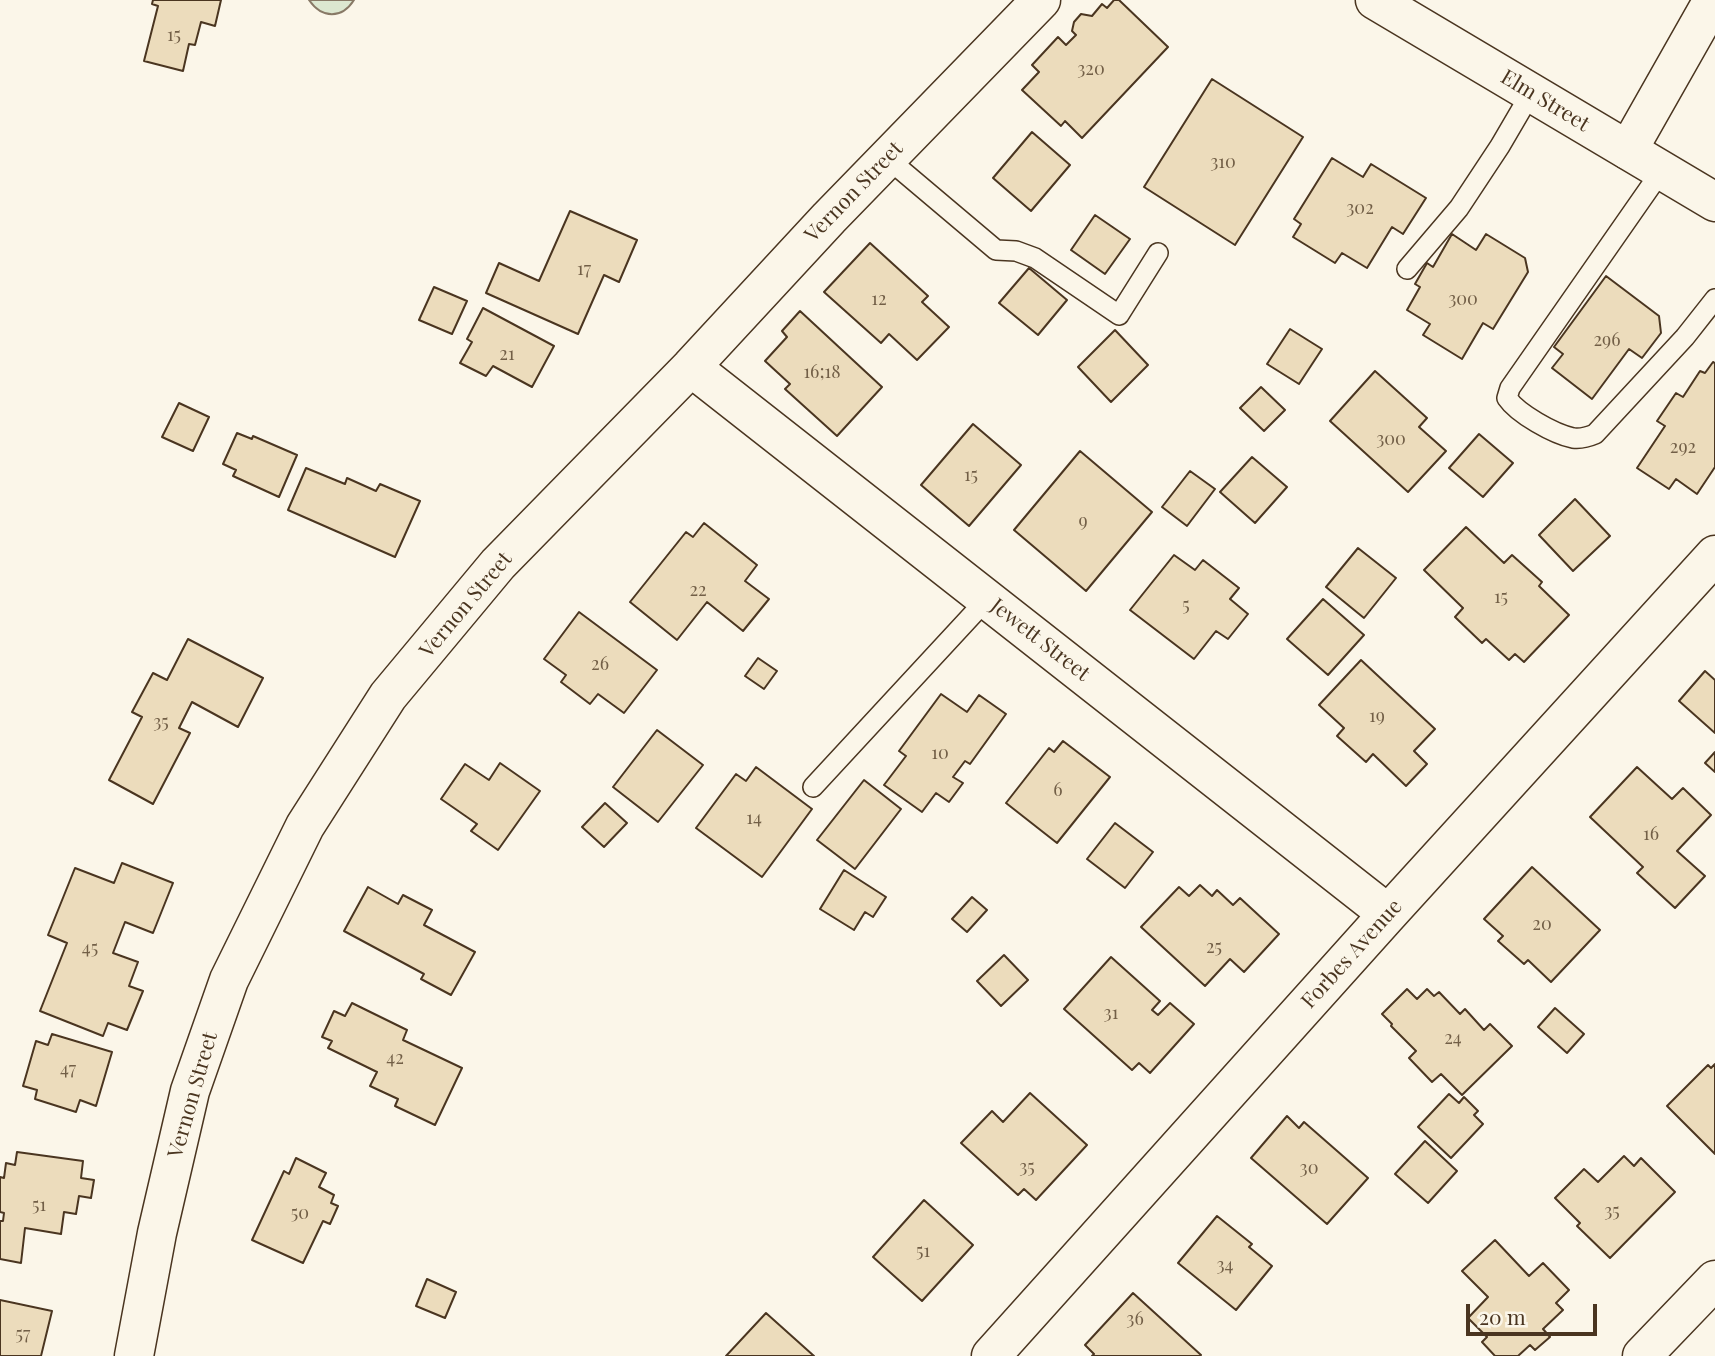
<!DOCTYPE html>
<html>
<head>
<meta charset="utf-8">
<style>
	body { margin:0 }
	#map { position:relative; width:1715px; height:1356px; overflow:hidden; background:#fbf6e9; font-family:"Playfair Display",serif }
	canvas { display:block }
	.scale { position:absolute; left:1466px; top:1304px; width:131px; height:32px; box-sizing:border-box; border:4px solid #4a3520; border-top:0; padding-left:9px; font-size:21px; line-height:24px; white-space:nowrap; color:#4a3520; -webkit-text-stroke:5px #fbf6e9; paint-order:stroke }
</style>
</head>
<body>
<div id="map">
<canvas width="1715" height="1356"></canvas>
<div class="scale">20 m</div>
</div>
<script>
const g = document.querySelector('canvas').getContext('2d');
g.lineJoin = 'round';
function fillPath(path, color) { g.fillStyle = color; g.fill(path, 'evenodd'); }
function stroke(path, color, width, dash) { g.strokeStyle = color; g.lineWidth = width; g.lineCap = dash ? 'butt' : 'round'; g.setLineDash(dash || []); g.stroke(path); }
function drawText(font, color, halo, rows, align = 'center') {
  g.font = font + ' "Playfair Display",serif'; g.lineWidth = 5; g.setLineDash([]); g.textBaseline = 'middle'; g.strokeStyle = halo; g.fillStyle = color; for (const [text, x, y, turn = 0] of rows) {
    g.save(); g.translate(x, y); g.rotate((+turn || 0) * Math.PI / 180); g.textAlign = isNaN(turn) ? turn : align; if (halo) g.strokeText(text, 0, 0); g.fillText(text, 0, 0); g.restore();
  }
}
const green = new Path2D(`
	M309,0H354C342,19 322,19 309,0Z`);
fillPath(green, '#dce7d0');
stroke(green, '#887966', 2);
const building = new Path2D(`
	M153,0H221L215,26L201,22L195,45L189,44L183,71L144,61L158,6L152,4Z
	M1114,0H1119L1168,47L1082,138L1065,121L1061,126L1022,90L1039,72L1032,65L1058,37L1066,45L1076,35L1072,31L1074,22L1081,14L1092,16L1102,4L1107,8Z
	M1212,79L1303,137L1235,245L1144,187Z
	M1032,132L1070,165L1031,211L993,178Z
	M1332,158L1363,177L1371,164L1426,198L1403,234L1392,227L1367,268L1342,253L1335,263L1293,237L1301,224L1294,219Z
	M570,211L637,240L619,282L604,275L578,334L486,293L499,263L539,281Z
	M1095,215L1130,239L1105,274L1071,250Z
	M1452,234L1476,250L1486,234L1525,258L1528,272L1493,329L1483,323L1462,359L1423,335L1430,324L1407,310L1420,287L1415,284L1427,263L1433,267Z
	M870,243L928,296L922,302L949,327L917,360L889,334L881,343L824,292Z
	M1029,268L1067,300L1038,335L999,303Z
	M1606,276L1659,316L1661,333L1642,358L1629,349L1592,399L1552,368L1563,354L1554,347Z
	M434,287L467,301L452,334L419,320Z
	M483,308L554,346L532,387L493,366L486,376L460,363L472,342L467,339Z
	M800,311L882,387L837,436L785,389L790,384L765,361L787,337L782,331Z
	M1290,329L1322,349L1299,384L1267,364Z
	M1115,330L1148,365L1111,402L1078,367Z
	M1713,362L1715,363V467L1697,494L1676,479L1669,489L1637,468L1665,426L1657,421L1676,393L1683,397L1700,371L1705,373Z
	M1375,371L1427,418L1419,427L1446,451L1408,492L1330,421Z
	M1261,387L1285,410L1264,431L1240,408Z
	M179,403L209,417L193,451L162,437Z
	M973,424L1021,465L969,526L921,485Z
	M237,433L252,439L253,436L297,455L279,497L233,476L236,470L223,464Z
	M1479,434L1513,463L1483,497L1449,468Z
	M1080,451L1152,512L1086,591L1014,530Z
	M1252,457L1287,487L1255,523L1220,492Z
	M306,468L345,484L347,478L376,491L380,484L420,501L395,557L288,510Z
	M1190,471L1215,489L1187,526L1162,507Z
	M1575,499L1610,536L1573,571L1539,535Z
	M704,523L757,565L745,581L769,599L743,631L707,602L677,640L630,602L686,532L693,537Z
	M1466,527L1504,563L1512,555L1542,582L1539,586L1569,615L1524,662L1515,654L1509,660L1486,639L1482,643L1455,617L1463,608L1424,570Z
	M1358,548L1396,578L1364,618L1326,587Z
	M1174,555L1195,570L1203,560L1239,588L1230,599L1248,614L1228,639L1216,631L1194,659L1130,610Z
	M1323,599L1364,635L1328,675L1287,639Z
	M579,612L657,670L624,713L598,694L590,704L561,682L566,675L544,659Z
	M188,639L263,678L238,727L192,702L179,728L190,733L153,804L109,780L142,717L132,712L153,673L167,680Z
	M758,658L777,671L764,689L745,676Z
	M1361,660L1435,729L1414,751L1427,764L1406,786L1373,754L1366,762L1337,736L1344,728L1319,705Z
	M1705,671L1715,680V733L1679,701Z
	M941,694L967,712L979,695L1006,714L970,764L965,761L953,777L963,783L949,802L936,793L922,812L884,785L906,756L899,751Z
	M657,730L703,765L658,822L613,787Z
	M1063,741L1110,777L1057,843L1006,803L1049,748L1054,752Z
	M1715,752V772L1705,763Z
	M500,763L540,791L498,850L471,831L477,824L441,799L465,764L489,780Z
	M756,767L812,809L762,877L696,828L736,774L746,781Z
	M1637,767L1672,799L1683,788L1711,815L1677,851L1705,876L1675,908L1637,873L1643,867L1590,817Z
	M864,780L901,809L855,869L817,840Z
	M605,803L627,823L604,847L582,827Z
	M1115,823L1153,852L1125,888L1087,859Z
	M122,863L173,883L153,933L125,922L113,953L138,962L129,986L143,991L127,1030L108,1023L103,1036L40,1011L67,943L48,935L75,868L114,883Z
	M1532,867L1600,930L1551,982L1528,960L1524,964L1498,941L1503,936L1484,919Z
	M844,870L886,897L873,917L865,912L854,930L820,909Z
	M1200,885L1212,896L1217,890L1233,905L1240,898L1279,934L1244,972L1230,959L1205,986L1141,927L1179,887L1189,896Z
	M368,887L398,904L403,895L432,910L424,925L475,952L451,995L421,979L424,974L344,931Z
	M972,897L987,910L967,932L952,919Z
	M1004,955L1028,980L1001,1006L977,981Z
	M1111,957L1160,1001L1152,1010L1158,1015L1170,1003L1194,1024L1150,1073L1139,1063L1132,1070L1064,1009Z
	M1407,989L1417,999L1427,989L1434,996L1439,992L1460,1014L1465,1009L1484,1030L1490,1024L1512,1046L1462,1095L1441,1074L1432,1082L1409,1058L1416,1051L1391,1026L1392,1024L1382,1014Z
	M352,1003L407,1030L403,1040L462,1068L435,1125L395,1106L398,1099L370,1086L377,1072L328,1048L332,1041L322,1037L334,1011L345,1016Z
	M1555,1008L1584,1034L1567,1053L1538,1027Z
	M52,1034L112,1052L96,1106L80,1100L76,1112L35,1099L37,1090L23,1086L36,1041L48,1045Z
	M1715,1064V1154L1667,1106L1708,1065L1711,1068Z
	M1030,1093L1087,1145L1036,1200L1024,1189L1018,1195L961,1143L992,1111L1003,1122Z
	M1449,1094L1459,1103L1464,1097L1478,1111L1474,1115L1483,1124L1451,1158L1418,1127Z
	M1287,1116L1299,1128L1304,1122L1368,1178L1327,1224L1251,1158Z
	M1425,1141L1457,1171L1428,1203L1395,1174Z
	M17,1152L83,1161L81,1178L94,1180L91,1198L79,1196L76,1214L64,1212L61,1234L25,1228L21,1263L0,1259V1221H3L4,1213L0,1212V1177L4,1178L6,1163L15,1165Z
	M1624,1156L1634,1166L1641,1158L1675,1192L1610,1258L1577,1226L1580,1223L1555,1198L1584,1169L1598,1182Z
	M296,1158L326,1173L319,1187L334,1195L331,1203L338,1206L330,1224L323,1221L303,1263L252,1240L284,1171L289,1174Z
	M924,1200L973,1245L922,1301L873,1257Z
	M1217,1216L1252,1244L1249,1247L1272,1266L1236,1310L1178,1263Z
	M1495,1240L1529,1276L1543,1263L1569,1290L1556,1303L1563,1310L1543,1329L1550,1337L1535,1350L1530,1345L1518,1356H1495L1482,1342L1487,1337L1468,1318L1488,1297L1462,1271Z
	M427,1279L456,1292L445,1318L416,1306Z
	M1133,1293L1201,1355L1200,1356H1092L1094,1354L1085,1345Z
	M0,1300L52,1311L41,1356H0Z
	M766,1313L814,1356H726Z`);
fillPath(building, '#ecdcbc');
stroke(building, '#4a3520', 2);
const lane = new Path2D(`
	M887,158L996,250L1016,251L1035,258L1119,315L1158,253
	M1662,170L1510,388L1507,398C1518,414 1554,434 1573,438C1581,439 1588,437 1595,434L1685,337L1715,299
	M1407,269L1459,208L1500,146L1531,93
	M813,787L987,599`);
const street = new Path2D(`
	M1628,150L1713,0
	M691,367L1388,914
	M134,1356L157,1233L190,1091L229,980L305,826L388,696L498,564L691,367L829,218L1041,0
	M991,1356L1388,914L1715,555
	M1642,1356L1715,1280`);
const highway = new Path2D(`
	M1375,0L1715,202`);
stroke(lane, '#4a3520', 22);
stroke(street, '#4a3520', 41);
stroke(highway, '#4a3520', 41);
stroke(lane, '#fbf6e9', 19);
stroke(street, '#fbf6e9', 38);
stroke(highway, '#fbf6e9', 38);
drawText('18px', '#725f47', null, [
	["15",174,35],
	["320",1091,69],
	["310",1223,162],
	["302",1360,208],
	["17",584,269],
	["12",879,299],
	["300",1463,299],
	["296",1607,340],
	["21",507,354],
	["16;18",822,372],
	["300",1391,439],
	["292",1683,447],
	["15",971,475],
	["9",1083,521],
	["22",698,590],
	["15",1501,597],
	["5",1186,605],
	["26",600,664],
	["19",1377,716],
	["35",161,722],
	["10",940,753],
	["6",1058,790],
	["14",754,818],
	["16",1651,834],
	["20",1542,924],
	["25",1214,947],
	["45",90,948],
	["31",1111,1013],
	["24",1453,1038],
	["42",395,1058],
	["47",68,1069],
	["35",1027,1167],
	["30",1309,1168],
	["51",39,1205],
	["35",1612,1211],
	["50",300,1213],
	["51",923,1251],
	["34",1225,1265],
	["36",1135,1319],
	["57",23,1334]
]);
drawText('21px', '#4a3520', '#fbf6e9', [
	["Elm Street",1545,101,31],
	["Vernon Street",854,192,-46],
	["Vernon Street",466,605,-50],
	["Jewett Street",1040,640,38],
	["Forbes Avenue",1352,954,-48],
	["Vernon Street",193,1095,-74]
]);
</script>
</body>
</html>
